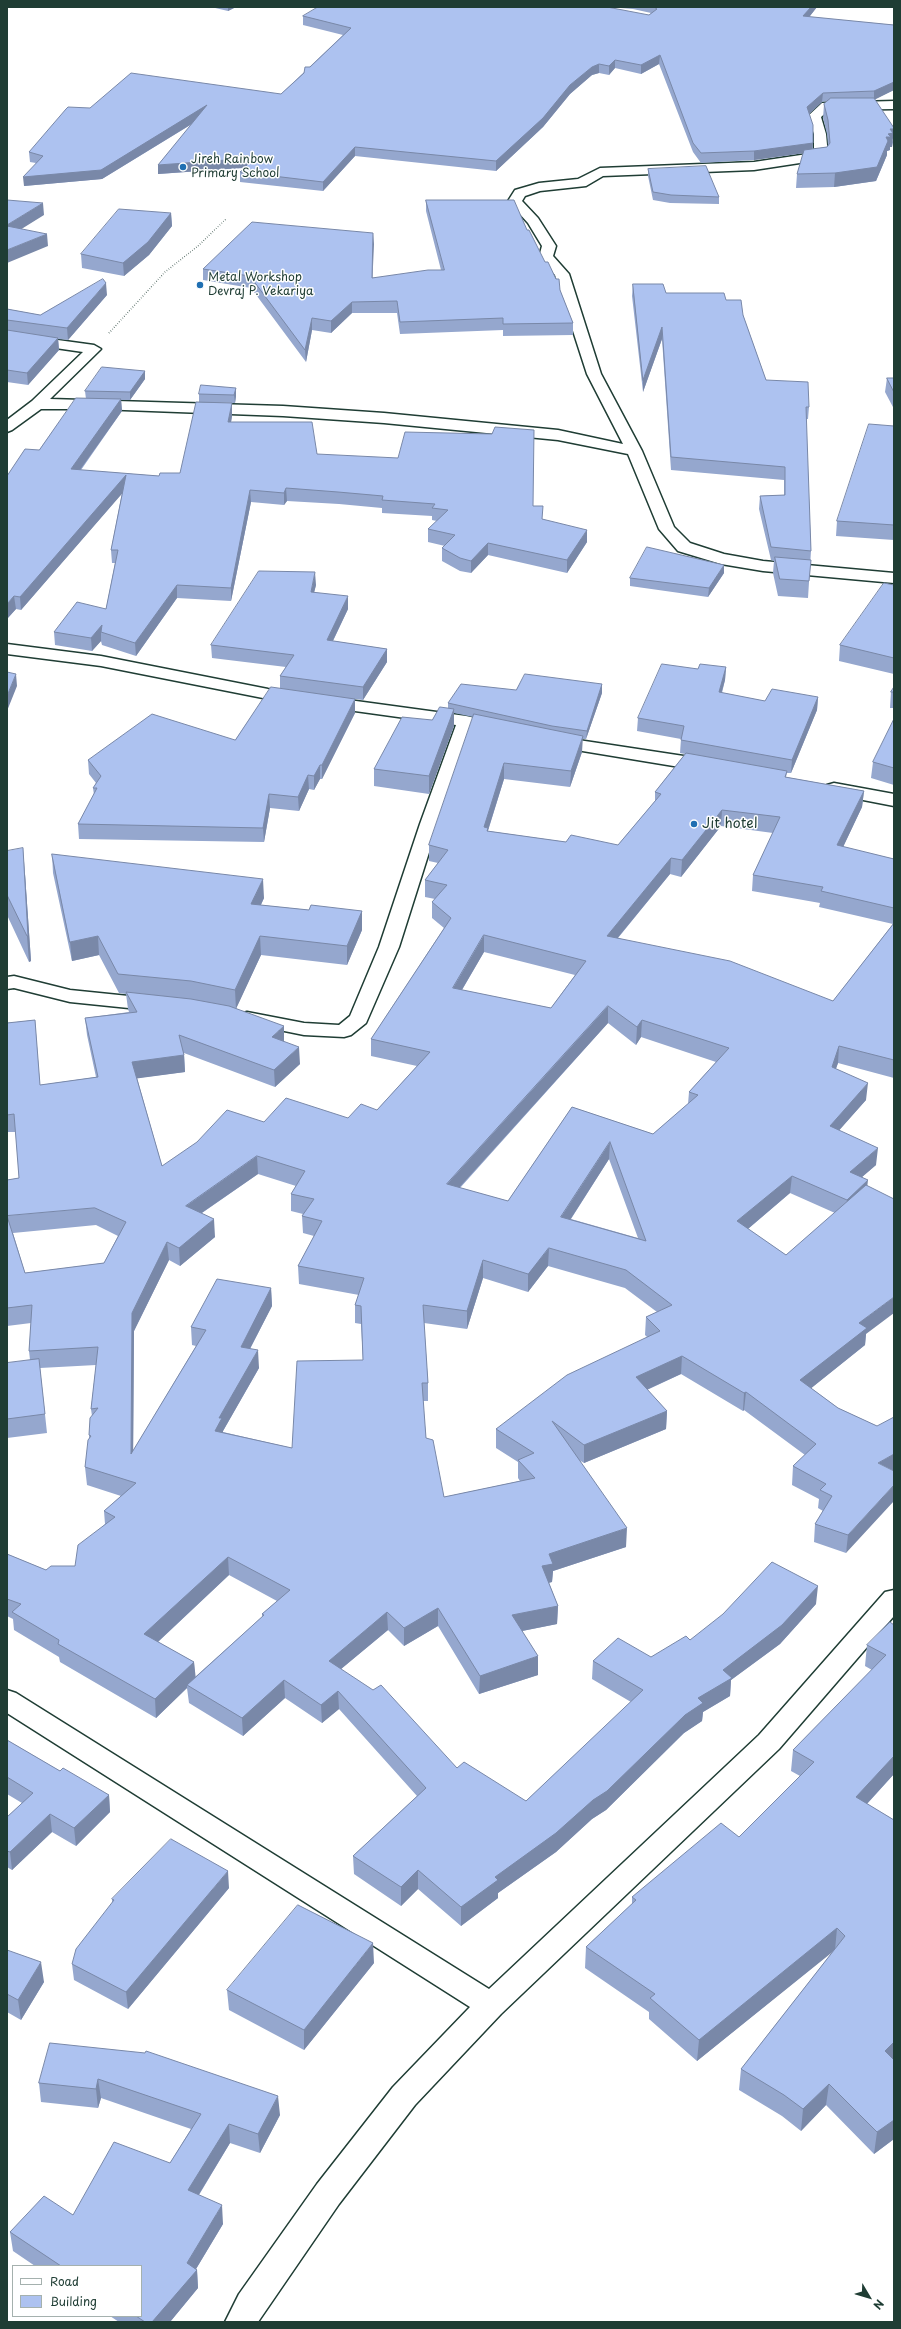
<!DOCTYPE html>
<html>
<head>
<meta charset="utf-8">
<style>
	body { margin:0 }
	#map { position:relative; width:901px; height:2329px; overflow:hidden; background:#fff; font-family:"Playpen Sans",sans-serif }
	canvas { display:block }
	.frame { position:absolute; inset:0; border:8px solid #1f3d34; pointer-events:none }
	.legend { position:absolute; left:12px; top:2265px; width:130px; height:52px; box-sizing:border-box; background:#fff; border:1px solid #a5b1ae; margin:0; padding:5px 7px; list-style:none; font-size:12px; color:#1f3d34 }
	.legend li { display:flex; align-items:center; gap:8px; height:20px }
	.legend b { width:20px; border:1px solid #a5b1ae }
	.north { position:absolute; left:849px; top:2277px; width:40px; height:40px; -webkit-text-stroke:3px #fff; paint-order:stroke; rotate:128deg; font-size:11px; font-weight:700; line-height:16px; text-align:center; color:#1f3d34 }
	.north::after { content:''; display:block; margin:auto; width:14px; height:18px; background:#1f3d34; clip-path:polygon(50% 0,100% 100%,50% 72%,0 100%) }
</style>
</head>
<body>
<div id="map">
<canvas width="901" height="2329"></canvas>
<div class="frame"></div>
<ul class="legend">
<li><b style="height:5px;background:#fff"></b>Road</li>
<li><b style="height:11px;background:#adc2f0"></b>Building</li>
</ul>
<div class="north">N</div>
</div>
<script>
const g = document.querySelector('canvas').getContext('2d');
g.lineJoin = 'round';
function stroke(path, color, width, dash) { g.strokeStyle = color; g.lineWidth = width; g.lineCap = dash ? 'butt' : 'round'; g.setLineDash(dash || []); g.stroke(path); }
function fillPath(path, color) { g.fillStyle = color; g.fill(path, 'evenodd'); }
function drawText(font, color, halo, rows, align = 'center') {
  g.font = font + ' "Playpen Sans",sans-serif'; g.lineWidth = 3; g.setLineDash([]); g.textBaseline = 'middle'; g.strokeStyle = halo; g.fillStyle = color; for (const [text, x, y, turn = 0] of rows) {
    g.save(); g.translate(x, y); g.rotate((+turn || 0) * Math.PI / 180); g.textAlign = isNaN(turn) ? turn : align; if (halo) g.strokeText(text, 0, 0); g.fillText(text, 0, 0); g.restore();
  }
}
const minor = new Path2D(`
	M894,101V109L829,110L821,117L826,134L828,156L826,159L754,170L603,176L586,186L540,191L525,196L522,201L538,218L556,246L553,256L569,274L601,374L642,451L674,527L690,543L724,554L763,561L894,573V583L763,571L721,564L678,551L659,529L628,454L558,440L384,423L283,416L98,409H41L12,430L7,432V420L32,401L83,352L7,341V333L94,345L101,349L50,399L283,406L384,413L558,430L623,444L587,374L555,275L539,257L542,246L528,223L508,201L515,190L539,183L578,179L600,168L754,162L814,153V134L808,116L822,103Z
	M7,644L101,656L268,689L466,716L507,725L510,729L507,733L501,734L473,728L438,824L399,947L366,1023L351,1035L344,1037L304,1035L240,1022L237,1018L240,1014L247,1012L304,1023L339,1025L350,1016L379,947L420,824L456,725L268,699L101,666L7,654Z
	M552,736L710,760L717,762L719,766L717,770L710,772L546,745L543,741L546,737Z
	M834,783L894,794V806L827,793L825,789L827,785Z
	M14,976L70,990L158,999L165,1001L168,1005L165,1009L158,1011L70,1002L14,988L7,989V977Z
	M894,1590V1616L779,1749L501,2014L415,2105L339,2204L258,2322H225L239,2294L317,2184L393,2087L470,2007L7,1713V1690L16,1693L489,1989L759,1735L885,1592Z`);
stroke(minor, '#1f3d34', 3);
stroke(new Path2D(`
	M109,333L165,272L198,246L226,219`), '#1f3d34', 1.5, [0.5, 2]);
fillPath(minor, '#fff');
fillPath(new Path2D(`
	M211,7H236L228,11Z
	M608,7H817L809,17L894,25V90L875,99L893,142L892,147H890V150L887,151V155L876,181L834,187L796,188L797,174L804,153L754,160L701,163L693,152L659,64L641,74L615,68L609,75L599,73L592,75L570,94L543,127L496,171L355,156L323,191L240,182V172L244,168L158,174V165L192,124L102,179L24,186L36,163L30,162L29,152L90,108L281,94L343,35L303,25V16L649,15L651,13L633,9ZM827,101L824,104L823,118L827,134L828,145L827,147L813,149L809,114L822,102Z
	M648,169L719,197V204L670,203L653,200L648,176Z
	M426,200L527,230L560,290L573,323V335L503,336V330L400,334L397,313H352L331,333L312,330L306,362L251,288L203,280V269L373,233L372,278L441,270L426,211Z
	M171,213L172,226L149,255L124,276L82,268L81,254Z
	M633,284L666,293L726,300L743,315L766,380L809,407L808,419H806L811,551L808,598L778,596L773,573L774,561L771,560L759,509L760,496L784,495V480L671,470L662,339L643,392L632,296Z
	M107,295L68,340L58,339L59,350L28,385L7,382V309L40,315Z
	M145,371V379L130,400H121L122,411L81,470L159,476L180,473L232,403V416L231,422L317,454L533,506L543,520L587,542L567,573L488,555L471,573L460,571L442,561V548L445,546L428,542V529L437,521L432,520V516L382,513V508L339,504L287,501L284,505L251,502L231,601L177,598L136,656L102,645L101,641L92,651L55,645L54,632L106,609L115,563H112L111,550L122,493L21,610L16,609L7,619L39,450L86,399L85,391Z
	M887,378H894V409L885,392Z
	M236,388V396L235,403L199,402V394Z
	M894,426V540L836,536L837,521Z
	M724,573L708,597L630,586V578Z
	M316,585L314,592L348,609L333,641L387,649V662L363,700L355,699V713L322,779H320L314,790L309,789L299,811L270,808L264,842L79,839L78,824L94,795L93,788L96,783L89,774L88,760L235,740L280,689V676L286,667L212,658L211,645Z
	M894,585V674L839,661L840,645Z
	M726,667L725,680L722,693L765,701L818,697L817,710L791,773H787L786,777L864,791L862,807L843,847L894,859V1078L838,1063L836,1069L866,1100L839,1130L876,1165L862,1177L867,1186L866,1334L865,1345L811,1388L838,1408L877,1426L846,1553L814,1542L815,1524L823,1511L818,1508L819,1499L792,1485L793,1466L805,1455L744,1410L743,1411L681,1374L647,1390L667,1411L666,1429L584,1463L579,1460L626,1547L553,1571L552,1582L549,1583L558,1606L557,1624L522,1631L538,1675L479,1694L438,1626L404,1646L388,1630L341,1669L457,1768L526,1801L631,1702L592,1679L593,1661L651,1657L690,1640L816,1604L780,1644L731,1680L730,1696L703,1712L702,1721L684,1733L606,1810L592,1819L556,1852L498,1893V1898L461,1926L418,1889L401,1906L354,1874L353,1856L417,1796L339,1709L322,1723L285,1698L243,1736L189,1703L187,1688L156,1718L60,1662L59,1657L14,1630L13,1619L7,1616V1554L46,1570L75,1566L105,1524L104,1511L121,1496L87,1485L85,1467L89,1439V1435L92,1416L91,1409L96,1365L40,1368L47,1433L7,1438V1363L30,1360L29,1351L31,1323L7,1326V1180L19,1178L16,1132H7V1023L35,1020L40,1085L96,1077L87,1035L85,1018L129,1012L128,1009L126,994L119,993L99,955L72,961L53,873L52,854L264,898L261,905L309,910L362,911V930L347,965L261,955L236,1008L284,1042L300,1064L275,1087L184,1053L185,1072L137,1078L162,1166L264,1122L348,1118L377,1110L417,1066L371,1056V1039L444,928L432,918V902L435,899L425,897V880L438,863L429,861V845L473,717L454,713V726L429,794L374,786V769L432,720L448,708V703L516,690L602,684V693L586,739H582V752L570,787L504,779L488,831L566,842L618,845L655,801V792L685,754L680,753L681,739L637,731L638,718L698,669ZM721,826L773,833L753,875L752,891L820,903L819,907L893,924L833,1001L618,938L670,874L681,877ZM484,952L575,975L551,1008L462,990ZM608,1023L636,1045L641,1037L716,1062L689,1092L688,1104L653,1134L572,1107L508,1201L460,1188ZM609,1159L638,1238L571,1219ZM258,1174L296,1186L291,1194V1211L303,1214L302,1216L303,1233L314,1236L298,1266L299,1284L359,1295L355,1305V1323L361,1324L363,1360L292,1448L223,1432V1431L259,1368L250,1349L272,1306L271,1288L191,1327L192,1345L196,1346L133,1451L134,1331L169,1260L180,1266L215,1237L202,1213ZM790,1193L835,1213L786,1255L748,1229ZM96,1225L118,1236L104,1263L25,1273L13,1233ZM548,1266L625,1288L657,1312L646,1317L645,1335L647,1337L496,1429V1448L518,1462V1478L520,1481L444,1497L426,1438L423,1401H428V1383L424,1323L467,1329L483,1278L528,1292ZM229,1575L277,1601L262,1614V1617L195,1677L194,1662L158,1642Z
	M894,687V708H890L891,692Z
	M894,719V785L871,778L873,762Z
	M7,851L25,874L31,961L29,962L7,915Z
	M894,1625V1774L867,1804L894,1820V2139L874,2154L826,2105L801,2131L782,2116L739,2090L741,2069L834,1950L697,2061L649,2019V2012L585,1968L586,1947L632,1904V1897L739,1837L800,1776L791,1771L793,1750L872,1670L865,1666L867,1645Z
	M7,1740L60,1771L109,1795L110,1812L76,1846L52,1832L12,1870L7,1867V1817L22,1803L7,1794Z
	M229,1888L128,2009L74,1980L72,1964L112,1903V1899Z
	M7,1950L44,1982L21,2020L7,2012Z
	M374,1963L304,2050L229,2010L227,1990Z
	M50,2043L280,2115L260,2153L230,2143L199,2195L223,2224L196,2269L197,2270L198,2288L170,2322H119L110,2316H141V2266H35L13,2251L10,2232L73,2215L170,2163L191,2129L101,2098L98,2108L41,2102L39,2083Z`), '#95a7ce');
fillPath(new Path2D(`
	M228,7H236L228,11Z
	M811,7H817L803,25V16Z
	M660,55L659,64L641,74V65Z
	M615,60V68L609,75V66Z
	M599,64V73L592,75L570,94L543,127L496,171V161L570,85L592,67Z
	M894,82V90L874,100V91Z
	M823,93L822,102L807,116V107Z
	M207,105L208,114L102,179L24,186L23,177Z
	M890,129H894L892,147H890V150L887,151V155L876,181L834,187L835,173L886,137Z
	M813,143L812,152L754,160V151Z
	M355,147V156L323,191V182Z
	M254,158V167L158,174V165Z
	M43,203L44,215L7,238V225Z
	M171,213L172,226L149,255L124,276L123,263Z
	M373,233L374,244L372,289V278Z
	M47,234L48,246L7,263V250Z
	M106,283L107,295L68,340L67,328Z
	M352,302V313L331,333V321Z
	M312,318V330L306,362L305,350Z
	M662,327V339L643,392V380Z
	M58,338L59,350L28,385L27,373Z
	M145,371V379L130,400V392Z
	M236,388V396L235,403L234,395Z
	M121,399L122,411L72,481L71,469Z
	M232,403V416L229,435L228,422Z
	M126,475L127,488L21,610L20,597Z
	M286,488L287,501L284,505V493Z
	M250,490L251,502L231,601V588Z
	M587,530V542L567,573V560Z
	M488,543V555L471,573V561Z
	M724,565V573L708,597L709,588Z
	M315,572L316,585L311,605V592Z
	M177,585V598L136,656L135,643Z
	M14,596L16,609L7,619V604Z
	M348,596V609L327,653V640Z
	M102,625L101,632V641L92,651L91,638Z
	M387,649V662L363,700V687Z
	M726,667L725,680L718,705L719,692Z
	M16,674L17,686L7,711V696Z
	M602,684V693L586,739L587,731Z
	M818,697L817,710L791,773L792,760Z
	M355,699V713L322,779V765Z
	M454,709V726L429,794V776Z
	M583,736L582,752L570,787L571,771Z
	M504,763V779L488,830V844L484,827Z
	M320,765V779L314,790V776Z
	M308,775L309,789L299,811L298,797Z
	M864,791L862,807L836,862L837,845Z
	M269,794L270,808L264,842L263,828Z
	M722,810L721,826L681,877L682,860Z
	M23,848L25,874L31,961L29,962L27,936Z
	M671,858L670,874L606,952L607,936Z
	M263,879L264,898L252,923L251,904Z
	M362,911V930L347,965V946Z
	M484,935V952L453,1005V988Z
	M98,936L99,955L72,961L70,942Z
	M260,936L261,955L236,1009L235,990Z
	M608,1006V1023L447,1201V1184Z
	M642,1020L641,1037L636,1045L637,1027Z
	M284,1026V1044L272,1037Z
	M839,1046L838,1063L830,1084L832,1067Z
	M299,1047L300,1064L275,1087L274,1070Z
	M184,1055L185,1072L133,1079L132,1062Z
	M868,1083L866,1100L828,1143L830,1126Z
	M610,1142L609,1159L561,1234V1217Z
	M878,1148L876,1165L848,1189L850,1172Z
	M257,1156L258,1174L187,1223L186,1206Z
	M792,1176L790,1193L736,1239L737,1221Z
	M868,1180L866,1197L845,1218L847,1200Z
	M214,1219L215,1237L180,1266L179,1248Z
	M167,1242L169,1260L134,1331L133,1472L131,1454L132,1313Z
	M549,1248L548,1266L528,1292V1274Z
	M483,1260V1278L467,1329V1311Z
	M271,1288L272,1306L242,1364L241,1347Z
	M894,1297V1313L866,1334L865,1345L799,1398L800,1380L859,1323Z
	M258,1350L259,1368L223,1431V1436L215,1431L219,1418Z
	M682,1356L681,1374L635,1395L636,1377Z
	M746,1392L744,1410L743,1411L744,1393Z
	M667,1411L666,1429L584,1463V1445Z
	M894,1454V1471L878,1463Z
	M894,1485V1501L846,1553L848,1535Z
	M627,1528L626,1547L553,1571L552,1582L541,1584L542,1566L549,1554Z
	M228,1557L229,1575L146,1653L144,1634Z
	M818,1586L816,1604L780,1644L731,1680L730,1696L703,1712L702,1721L684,1733L606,1810L592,1819L556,1852L498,1893V1898L461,1926V1907L698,1698L723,1670Z
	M558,1606L557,1624L512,1633V1615Z
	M438,1608V1626L404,1646V1628Z
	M387,1612L388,1630L329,1679V1661Z
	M538,1656V1675L479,1694L480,1676Z
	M194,1662L196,1680L187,1685V1688L156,1718L155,1699Z
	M284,1680L285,1698L243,1736L242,1718Z
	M338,1691L339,1709L322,1723L321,1705Z
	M894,1756V1774L853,1819L856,1797Z
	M109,1795L110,1812L76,1846L74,1828Z
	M50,1814L52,1832L12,1870L10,1852Z
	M418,1870V1889L401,1906V1887Z
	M228,1871L229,1888L128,2009L126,1992Z
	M837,1928L835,1950L697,2061L699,2040Z
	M373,1943L374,1963L304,2050V2030Z
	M41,1962L44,1982L21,2020L18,2000Z
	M894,2042V2060L885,2051Z
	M98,2079L101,2098L98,2108L96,2089Z
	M829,2084L826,2105L801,2131L803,2109Z
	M278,2096L280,2115L260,2153L258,2134Z
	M894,2120V2139L874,2154L877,2132Z
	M229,2124L230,2143L190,2209L188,2190Z
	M222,2205L223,2224L193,2274L197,2270L198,2288L170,2322H152Z`), '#7988a8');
const building = new Path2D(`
	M318,7H607L649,15L657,9L654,7H811L803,16L894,25V82L874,91L823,93L807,107L813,125V143L754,151L701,153L693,143L660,55L641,65L615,60L609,66L599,64L592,67L570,85L543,118L496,161L355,147L323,182L240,172L254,158L158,165L207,105L101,170L23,177L43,156L29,152L66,109L68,107L90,108L131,73L281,94L304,73L305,67H310L351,28L303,16Z
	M831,98H874L894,128V129H890L893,133L888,134L891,137H886L888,141L877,167L835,173L797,174L804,150L827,147L830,143L828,120L824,104Z
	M706,166L719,197L671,195L653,192L648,169Z
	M7,200L43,203L7,225Z
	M426,200H514L527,230H529L545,262H548L556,279H559L560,290L573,323L503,324V318L400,322L397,301L352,302L331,321L312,318L305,350L250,276L203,269L252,222L373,233L372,278L428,270H444Z
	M119,209L171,213L148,242L123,263L81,254Z
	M7,226L47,234L7,250Z
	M103,279L106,283L67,328L7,320V309L40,315Z
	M633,284H663L666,293H724L726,300H741L743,315L766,380L808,382L809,407H806L811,551L771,547L760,496L785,495V467L671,457L662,327L643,380Z
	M7,330L58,338L27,373L7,370Z
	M102,367L145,371L130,392L85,391Z
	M887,378H894V392Z
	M201,385L236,388L234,395L199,394Z
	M76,398L121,399L71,469L159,476L160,473H180L196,402L232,403L228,422H312L317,454L398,458L405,432L492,434L495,427L534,430L533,506H543L542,519L587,530L567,560L488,543L471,561L460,558L442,548L455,535L428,529L448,510L432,508L435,504L382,500L383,496L338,492L286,488L284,493L250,490L231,588L177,585L135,643L101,632L102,625L91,638L54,632L77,602L106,609L118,550H111L126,475L20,597L14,596L7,604V476L25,449L39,450Z
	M869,424L894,426V525L837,521Z
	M647,547L724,565L709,588L630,578Z
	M775,557L811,560L809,581L780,579Z
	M259,571L315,572L311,592L348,596L327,640L387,649L363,687L280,676L294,655L211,645Z
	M884,583L894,585V658L840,645Z
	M662,664L698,669L700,664L726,667L719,692L765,701L772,689L818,697L792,760L681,740L684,726L638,718Z
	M7,672L16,674L7,696Z
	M525,674L602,684L587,731L552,726L448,703L461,684L516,690Z
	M271,687L355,699L322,765H320L314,776L308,775L298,797L269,794L263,828L78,824L97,788H93L101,776L88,760L152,714L235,740Z
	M894,687V692H891Z
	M440,707L454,709L429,776L374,769L402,717L432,720Z
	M474,714L583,736L571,771L504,763L484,827L488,828L487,831L566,842L571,835L618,845L661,794L655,792L686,753L787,771L785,777L864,791L837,845L894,859V908L821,891L823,887L753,875L780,817L722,810L682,860L671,858L607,936L730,961L833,1001L894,923V1060L839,1046L832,1067L868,1083L830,1126L878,1148L850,1172L868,1180L847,1200L792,1176L737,1221L786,1255L866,1185L894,1199V1297L859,1323L867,1328L800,1380L838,1408L877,1426L894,1417V1454L878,1463L894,1471V1485L848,1535L815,1524L832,1496L820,1490L826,1484L793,1466L816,1444L746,1392L744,1393L682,1356L636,1377L667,1411L584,1445L552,1421L627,1528L549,1554L553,1564L542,1566L558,1606L512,1615L538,1656L480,1676L438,1608L404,1628L387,1612L329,1661L373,1690L381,1685L457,1768L464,1762L526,1801L643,1690L593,1661L618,1638L651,1657L686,1636L690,1640L723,1614L772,1562L818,1586L782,1625L723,1670L732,1678L698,1698L703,1703L685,1715L607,1791L593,1800L556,1833L495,1877L498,1880L461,1907L418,1870L401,1887L353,1856L426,1788L338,1691L321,1705L284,1680L242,1718L187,1685L264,1615L262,1614L290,1590L228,1557L144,1634L194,1662L155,1699L58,1644L59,1640L12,1612L21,1604L7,1599V1554L46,1570L51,1566H75L78,1545L115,1517L104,1511L136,1483L85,1467L88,1440L91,1436L89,1435L90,1418L98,1408L91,1409L98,1347L29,1351L32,1305L7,1308V1180L19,1178L14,1114L7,1115V1023L35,1020L40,1085L98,1077L85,1018L137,1012L126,992L191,999L229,1006L284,1026L272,1037L299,1047L274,1070L179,1035L184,1055L132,1062L162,1166L197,1142L227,1110L264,1122L286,1098L348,1118L361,1104L377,1110L430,1052L371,1039L451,918L432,902L447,885L425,880L448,850L429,845ZM484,935L586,961L551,1008L453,988ZM608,1006L637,1027L642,1020L729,1048L689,1092L698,1095L653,1134L572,1107L508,1201L447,1184ZM610,1142L646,1241L561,1217ZM257,1156L305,1171L291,1194L314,1199L302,1216L322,1221L298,1266L364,1278L355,1305L361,1306L363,1360L297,1361L292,1448L215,1431L222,1418H219L258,1350L241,1347L271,1288L217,1279L191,1327L206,1330L131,1454L132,1313L167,1242L179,1248L214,1219L186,1206ZM95,1208L126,1222L104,1263L25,1273L7,1216ZM549,1248L626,1270L672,1305L646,1317L660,1331L567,1375L496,1429L534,1453L518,1460L535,1478L444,1497L433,1440L426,1438L422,1383H428L423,1305L467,1311L483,1260L528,1274Z
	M894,719V768L873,762Z
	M23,848L28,936H27L7,895V851Z
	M52,854L263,879L251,904L309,910L311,905L362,911L347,946L260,936L235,990L191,981L118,974L98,936L70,942Z
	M39,1359L45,1414L7,1419V1363Z
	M890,1622L894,1625V1756L856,1797L894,1820V2042L885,2051L894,2060V2120L877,2132L829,2084L803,2109L784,2095L741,2069L845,1936L837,1928L699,2040L650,1998L655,1994L586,1947L636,1900L632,1897L721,1823L739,1837L814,1762L793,1750L886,1655L867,1645Z
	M7,1740L60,1771L63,1768L109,1795L74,1828L50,1814L10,1852L7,1851V1817L33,1793L7,1777Z
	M171,1839L228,1871L126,1992L72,1964L76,1949L114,1900L112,1899Z
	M298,1905L373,1943L304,2030L227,1990Z
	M7,1950L41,1962L18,2000L7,1994Z
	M50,2043L145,2053L146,2051L278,2096L258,2134L229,2124L188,2190L222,2205L187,2263L197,2270L152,2322H145L136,2316H141V2266H61L10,2232L44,2196L73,2215L114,2142L170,2163L201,2114L98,2079L96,2089L39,2083Z`);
fillPath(building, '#adc2f0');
stroke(building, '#7988a8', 1);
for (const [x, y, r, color] of [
	[183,167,4,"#1f6fb2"],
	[200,285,4,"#1f6fb2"],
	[694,824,4,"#1f6fb2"]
]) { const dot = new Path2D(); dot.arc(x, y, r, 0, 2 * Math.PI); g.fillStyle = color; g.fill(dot); stroke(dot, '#fff', 1.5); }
drawText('12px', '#1f3d34', '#fff', [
	["Jireh Rainbow",191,160],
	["Primary School",191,174],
	["Metal Workshop",208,278],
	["Devraj P. Vekariya",208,292]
], 'left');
drawText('14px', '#1f3d34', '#fff', [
	["Jit hotel",702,824]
], 'left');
</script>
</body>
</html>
